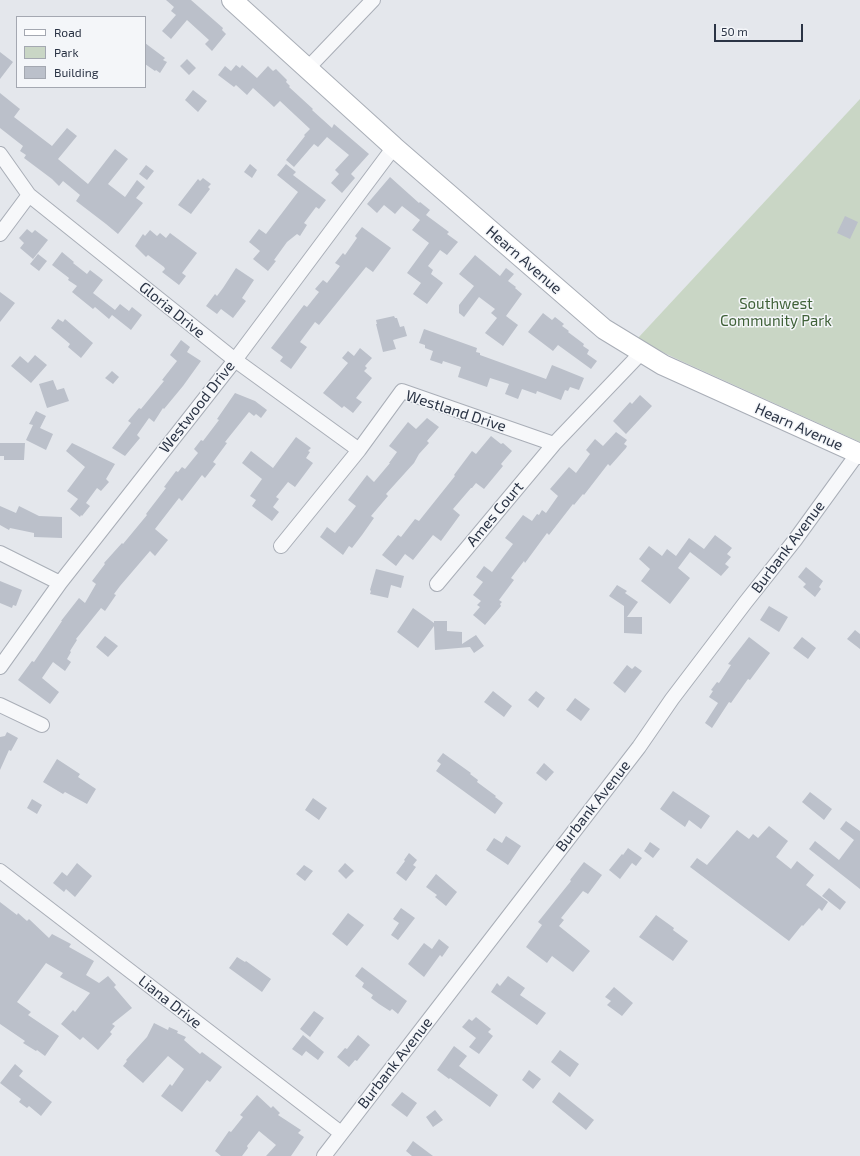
<!DOCTYPE html>
<html>
<head>
<meta charset="utf-8">
<style>
	body { margin:0 }
	#map { position:relative; width:860px; height:1156px; overflow:hidden; background:#e4e7ec; font-family:"Exo 2",sans-serif }
	canvas { display:block }
	.legend { position:absolute; left:16px; top:16px; width:130px; height:72px; box-sizing:border-box; background:#f4f6f9; border:1px solid #a4a8b1; margin:0; padding:5px 7px; list-style:none; font-size:12px; color:#2b3445 }
	.legend li { display:flex; align-items:center; gap:8px; height:20px }
	.legend b { width:20px; border:1px solid #a4a8b1 }
	.scale { position:absolute; left:714px; top:24px; width:89px; height:18px; box-sizing:border-box; border:2px solid #2b3445; border-top:0; padding-left:5px; font-size:12px; line-height:14px; white-space:nowrap; color:#2b3445; -webkit-text-stroke:3px #f4f6f9; paint-order:stroke }
</style>
</head>
<body>
<div id="map">
<canvas width="860" height="1156"></canvas>
<ul class="legend">
<li><b style="height:5px;background:#fff"></b>Road</li>
<li><b style="height:11px;background:#c9d6c5"></b>Park</li>
<li><b style="height:11px;background:#bbc0ca"></b>Building</li>
</ul>
<div class="scale">50 m</div>
</div>
<script>
const g = document.querySelector('canvas').getContext('2d');
g.lineJoin = 'round';
function fillPath(path, color) { g.fillStyle = color; g.fill(path, 'evenodd'); }
function stroke(path, color, width, dash) { g.strokeStyle = color; g.lineWidth = width; g.lineCap = dash ? 'butt' : 'round'; g.setLineDash(dash || []); g.stroke(path); }
function drawText(font, color, halo, rows, align = 'center') {
  g.font = font + ' "Exo 2",sans-serif'; g.lineWidth = 3; g.setLineDash([]); g.textBaseline = 'middle'; g.strokeStyle = halo; g.fillStyle = color; for (const [text, x, y, turn = 0] of rows) {
    g.save(); g.translate(x, y); g.rotate((+turn || 0) * Math.PI / 180); g.textAlign = isNaN(turn) ? turn : align; if (halo) g.strokeText(text, 0, 0); g.fillText(text, 0, 0); g.restore();
  }
}
fillPath(new Path2D(`
	M860,99V442L679,360L654,348L638,338Z`), '#c9d6c5');
fillPath(new Path2D(`
	M166,0H191L223,28L222,30L226,34L212,51L205,44L209,40L187,20L171,39L162,31L176,15L171,11L174,7Z
	M145,43L165,58L163,60L167,62L160,73L156,70L155,71L145,64Z
	M0,52L13,62L0,79Z
	M187,59L196,68L189,75L180,66Z
	M236,65L240,68L242,65L257,78L268,66L273,71L276,69L287,80L286,82L290,86L289,87L313,109L312,110L332,128L334,124L369,154L351,174L355,178L342,193L331,183L339,174L335,170L349,155L327,137L318,147L314,144L294,167L286,160L305,136L304,135L310,129L280,101L274,107L253,88L247,95L236,85L234,87L218,75L225,66L231,71Z
	M193,90L207,101L198,112L185,100Z
	M0,93L20,109L14,117L52,146L67,128L77,136L58,159L88,184L115,149L128,159L108,184L125,197L137,180L145,187L136,198L143,203L118,234L106,224L76,201L80,195L63,181L59,186L52,179L24,158L26,155L20,151L23,146L0,128Z
	M250,164L257,170L252,178L244,172Z
	M286,164L296,172L293,175L326,200L319,209L316,207L304,223L307,225L300,236L297,234L287,242L274,260L276,261L268,271L253,259L260,251L249,242L259,229L266,234L298,192L277,175Z
	M146,165L154,171L147,180L139,174Z
	M390,177L419,203L420,202L430,210L426,215L449,232L447,234L458,242L447,255L440,250L428,266L433,270L431,274L443,283L427,304L413,294L421,283L407,273L429,243L412,230L420,220L402,206L395,214L384,205L377,213L367,204Z
	M203,178L211,184L208,187L210,189L191,214L178,205L198,179L200,181Z
	M845,216L858,222L850,239L837,233Z
	M362,227L391,248L373,272L366,267L319,325L315,322L300,342L307,347L291,369L280,361L283,357L271,348L304,305L307,307L319,292L315,289L323,280L327,283L340,266L335,263L343,253L345,255L357,238L355,236Z
	M27,229L32,233L35,230L48,240L33,259L20,248L24,243L19,238Z
	M150,230L157,236L160,233L166,238L170,233L197,253L182,273L186,276L179,285L162,272L165,269L164,267L148,255L146,257L135,246L143,234L145,236Z
	M62,252L74,262L73,263L87,274L90,270L103,280L93,293L115,310L120,304L129,311L132,307L142,315L131,330L112,315L109,319L95,307L93,309L72,292L77,286L68,280L69,278L52,265Z
	M38,254L47,261L39,271L30,264Z
	M475,255L500,276L506,268L514,274L508,281L516,287L515,288L522,294L506,316L518,325L503,346L485,333L497,318L491,313L495,309L479,297L464,317L459,313V305L474,286L459,274Z
	M236,268L254,280L242,298L246,301L233,318L221,309L217,314L206,306L215,294L217,296L223,288Z
	M0,292L15,303L0,322Z
	M543,313L552,320L555,317L564,324L562,326L569,331L568,332L584,344L583,346L589,350L587,354L597,361L591,369L558,345L553,351L528,332Z
	M394,316L395,318H397L400,327L404,326L407,336L393,340L396,349L383,352L376,324H377L376,320Z
	M58,319L63,322L65,319L93,343L81,358L68,347L70,344L51,328Z
	M424,329L477,348L476,352L480,353V355L546,379L552,365L584,378L579,390L570,387L568,391L565,390L561,400L537,391L536,394L522,389L518,399L505,394L509,384L490,378L487,387L458,377L461,367L443,361L442,364L430,360L433,351L425,348V345L419,343Z
	M181,340L190,347L187,352L201,361L183,386L164,409L163,408L154,422L149,418L137,435L140,438L125,456L112,448L131,423L128,421L139,408L141,409L164,381L162,380L177,361L170,355Z
	M360,348L372,358L365,366L367,368L364,371L372,378L356,398L362,402L353,413L344,406L342,408L323,393L348,363L342,358L348,351L354,356Z
	M35,355L47,365L31,383L11,366L20,356L28,363Z
	M112,371L119,377L113,384L105,378Z
	M53,380L57,390L64,388L69,401L47,408L39,384Z
	M235,393L255,401L267,410L261,418L256,414L254,416L249,412L225,442L227,443L213,462L216,464L205,478L202,475L182,501L179,498L155,529L168,540L155,556L150,551L120,586L114,594L116,595L105,611L101,608L76,639L77,640L70,651L71,652L67,659L71,662L65,671L53,662L42,678L59,692L50,704L18,680L32,661L34,662L62,621H61L79,598L85,603L96,584L92,581L105,564L104,563L122,543L123,544L147,515L146,514L166,488L164,487L176,471L178,472L182,467L185,469L198,453L194,449L201,440L203,441L219,420L217,419Z
	M640,395L652,406L626,434L613,421L630,402L632,404Z
	M36,411L46,416L40,428L53,434L46,450L26,440L33,425L29,424Z
	M427,418L439,427L427,441L429,443L419,454L414,463L386,494L388,496L371,516L374,518L362,535L352,548L349,546L343,555L320,537L327,527L335,533L350,514L356,506L348,500L367,475L374,482L390,463H389L397,452L389,446L408,422L416,429Z
	M616,432L627,440L624,444L627,446L626,448L610,466L608,464L584,495L583,494L574,505L573,504L549,535L547,533L525,563L524,561L511,578L514,580L499,600L502,602L500,604L501,606L485,625L473,615L480,607L477,605L481,601L473,595L483,582L476,577L484,566L492,572L513,544L505,538L523,515L532,521L537,514L539,515L542,510L546,513L558,496L550,489L569,467L576,473L590,454L586,450L595,439L603,446Z
	M491,436L501,444L503,443L512,451L501,464L503,466L484,489L476,483L472,488H471L453,509L460,515L441,541L433,535L413,560L405,554L396,566L382,555L398,535L401,537L415,519L419,521L455,476L454,475L472,451L476,454Z
	M296,437L311,448L308,451L310,452L306,458L313,463L295,487L288,482L276,497L279,499L273,507L279,512L272,521L252,506L256,500L250,496L262,479L242,463L251,451L273,468Z
	M0,443H25L24,460H4V456H0Z
	M72,443L115,464L106,479L109,482L101,491L97,488L86,503L90,506L82,516L81,515L80,517L70,509L78,499L67,491L85,467L66,451Z
	M0,506L16,513L19,506L39,516L62,517V538L34,537V533L10,528L9,530L0,525Z
	M715,535L732,548L727,554L731,557L725,564L729,567L721,576L690,552L678,568L690,578L670,604L641,581L650,569L639,559L649,546L662,556L667,549L676,556L689,538L704,549Z
	M806,567L823,581L819,587L821,589L815,597L803,587L806,584L798,577Z
	M376,569L404,576L401,588L391,585L388,598L370,594L371,591L370,590Z
	M0,581L22,590L16,606L13,605L12,608L0,603Z
	M617,585L627,591L625,593L638,602L627,617H642V634L624,633V606L609,596Z
	M769,606L788,617L779,632L760,620Z
	M413,608L434,623V621H447V631L462,632V644L476,635L484,646L474,653L470,647L435,650L434,626L418,648L397,632Z
	M855,630L860,634V649L847,639Z
	M105,636L118,646L108,657L96,647Z
	M749,637L770,653L750,680L748,679L731,703L729,702L712,728L705,723L718,703L709,697L713,691L711,690L717,682L719,683L731,665L728,664Z
	M802,637L816,648L808,659L793,648Z
	M627,665L632,669L635,666L642,671L625,693L613,683Z
	M493,691L512,706L504,717L484,702Z
	M536,691L545,698L538,708L528,700Z
	M575,698L590,709L581,721L566,710Z
	M7,732L18,738L11,751L9,750L0,770V737L5,736Z
	M443,753L471,773L470,774L478,780L477,782L496,796L495,797L503,803L495,814L436,771L441,764L437,761Z
	M57,759L80,774L78,777L96,789L87,804L65,792L63,794L43,782Z
	M544,763L554,772L546,781L536,773Z
	M673,791L710,816L701,829L689,820L685,827L660,809Z
	M810,792L832,809L824,820L802,802Z
	M313,798L327,808L319,820L305,810Z
	M32,799L42,805L37,814L27,808Z
	M846,821L860,831V889L809,849L815,841L839,860L854,840L840,829Z
	M769,826L788,841L776,857L791,869L797,861L814,875L806,885L828,902L822,911L819,908L803,926L802,925L789,941L690,867L697,858L707,865L737,830L749,839L753,834L758,838Z
	M506,836L521,846L508,865L486,850L494,838L502,843Z
	M650,842L660,849L653,858L644,851Z
	M628,848L642,858L636,866L632,863L620,879L609,870L622,854L623,855Z
	M409,853L417,860L413,865L416,867L406,881L396,873L405,861L404,860Z
	M584,862L602,875L588,894L583,891L561,918L564,920L559,926L590,951L573,972L552,956L547,963L526,947L542,925L538,922L571,881L570,880Z
	M77,863L92,876L75,897L66,889L64,892L53,883L62,872L67,876Z
	M345,863L354,871L346,879L338,871Z
	M304,865L313,871L305,881L296,874Z
	M436,874L457,892L446,906L435,897L437,895L426,887Z
	M829,888L846,902L840,910L822,896Z
	M0,902L17,915L18,913L27,921L29,919L49,938L52,934L71,944L69,947L94,961L86,975L99,983L108,976L116,985L114,987L132,1008L112,1024L115,1026L110,1032L112,1034L98,1050L83,1037L80,1040L61,1024L73,1010L75,1012L90,993L60,977L63,973L46,963L17,1002L31,1012L28,1015L59,1036L45,1056L37,1050L36,1051L23,1043L25,1041L0,1024Z
	M401,908L415,918L398,940L391,935L399,923L393,919Z
	M348,913L364,925L347,946L332,934Z
	M656,915L674,928L673,930L688,941L673,961L639,937Z
	M439,939L449,947L442,957L440,955L424,977L408,964L424,943L432,949Z
	M237,957L245,962L246,961L271,979L262,992L229,968Z
	M362,967L407,1001L398,1014L392,1009L390,1011L379,1004L371,998L373,995L362,987L364,983L355,976Z
	M508,976L525,988L520,995L546,1013L537,1025L491,992L497,983L500,986Z
	M614,987L633,1003L622,1016L607,1005L611,1001L605,997Z
	M314,1011L324,1018L310,1037L300,1029Z
	M476,1017L491,1029L488,1032L493,1036L479,1054L469,1047L476,1038L462,1027L469,1019L472,1021Z
	M154,1023L168,1030L169,1027L178,1031L177,1033L186,1037L184,1040L200,1054L202,1052L222,1067L210,1082L207,1080L182,1112L161,1096L170,1084L172,1086L184,1069L168,1056L143,1083L123,1066L127,1061L126,1060L147,1037Z
	M303,1035L324,1052L318,1060L306,1051L302,1056L292,1049Z
	M358,1035L370,1045L357,1061L355,1060L349,1067L337,1057L345,1048L347,1049Z
	M454,1046L467,1056L459,1066L498,1095L490,1107L450,1078L449,1079L437,1070Z
	M560,1050L579,1064L570,1077L551,1062Z
	M15,1064L23,1071L19,1076L52,1102L41,1116L29,1106L27,1108L19,1102L21,1099L0,1083Z
	M529,1070L541,1079L533,1089L522,1080Z
	M402,1092L417,1103L407,1117L391,1105Z
	M559,1092L594,1120L586,1130L552,1102Z
	M257,1095L271,1108L273,1106L280,1113L278,1115L301,1130L298,1133L304,1137L291,1156H266L276,1145L259,1131L247,1146L248,1148L242,1156H221L215,1151L229,1131L231,1132L243,1117L240,1115Z
	M435,1110L443,1120L433,1127L426,1117Z
	M413,1141L433,1156H412L406,1151Z`), '#bbc0ca');
const minor = new Path2D(`
	M308,68L373,0
	M0,154L29,195L235,360L359,450
	M0,234L29,195
	M281,546L359,450L402,391L554,444
	M0,553L60,583
	M437,584L554,444L641,353
	M0,667L60,583L235,360L394,147
	M0,705L42,725
	M0,871L341,1133
	M324,1156L639,747L672,699L745,603L795,540L858,453`);
const secondary = new Path2D(`
	M232,0L394,147L604,329L663,365L860,454`);
stroke(minor, '#a9aeb7', 16);
stroke(secondary, '#a9aeb7', 22);
stroke(minor, '#f7f8fa', 14);
stroke(secondary, '#fff', 20);
drawText('15px', '#2b3445', '#f4f6f9', [
	["Hearn Avenue",524,260,41],
	["Gloria Drive",172,310,39],
	["Westwood Drive",197,407,-52],
	["Westland Drive",456,411,18],
	["Hearn Avenue",799,427,24],
	["Ames Court",495,514,-50],
	["Burbank Avenue",788,547,-53],
	["Burbank Avenue",593,806,-52],
	["Liana Drive",170,1002,38],
	["Burbank Avenue",395,1063,-52]
]);
drawText('15px', '#3f6138', '#f4f6f9', [
	["Southwest",776,304],
	["Community Park",776,321]
]);
</script>
</body>
</html>
